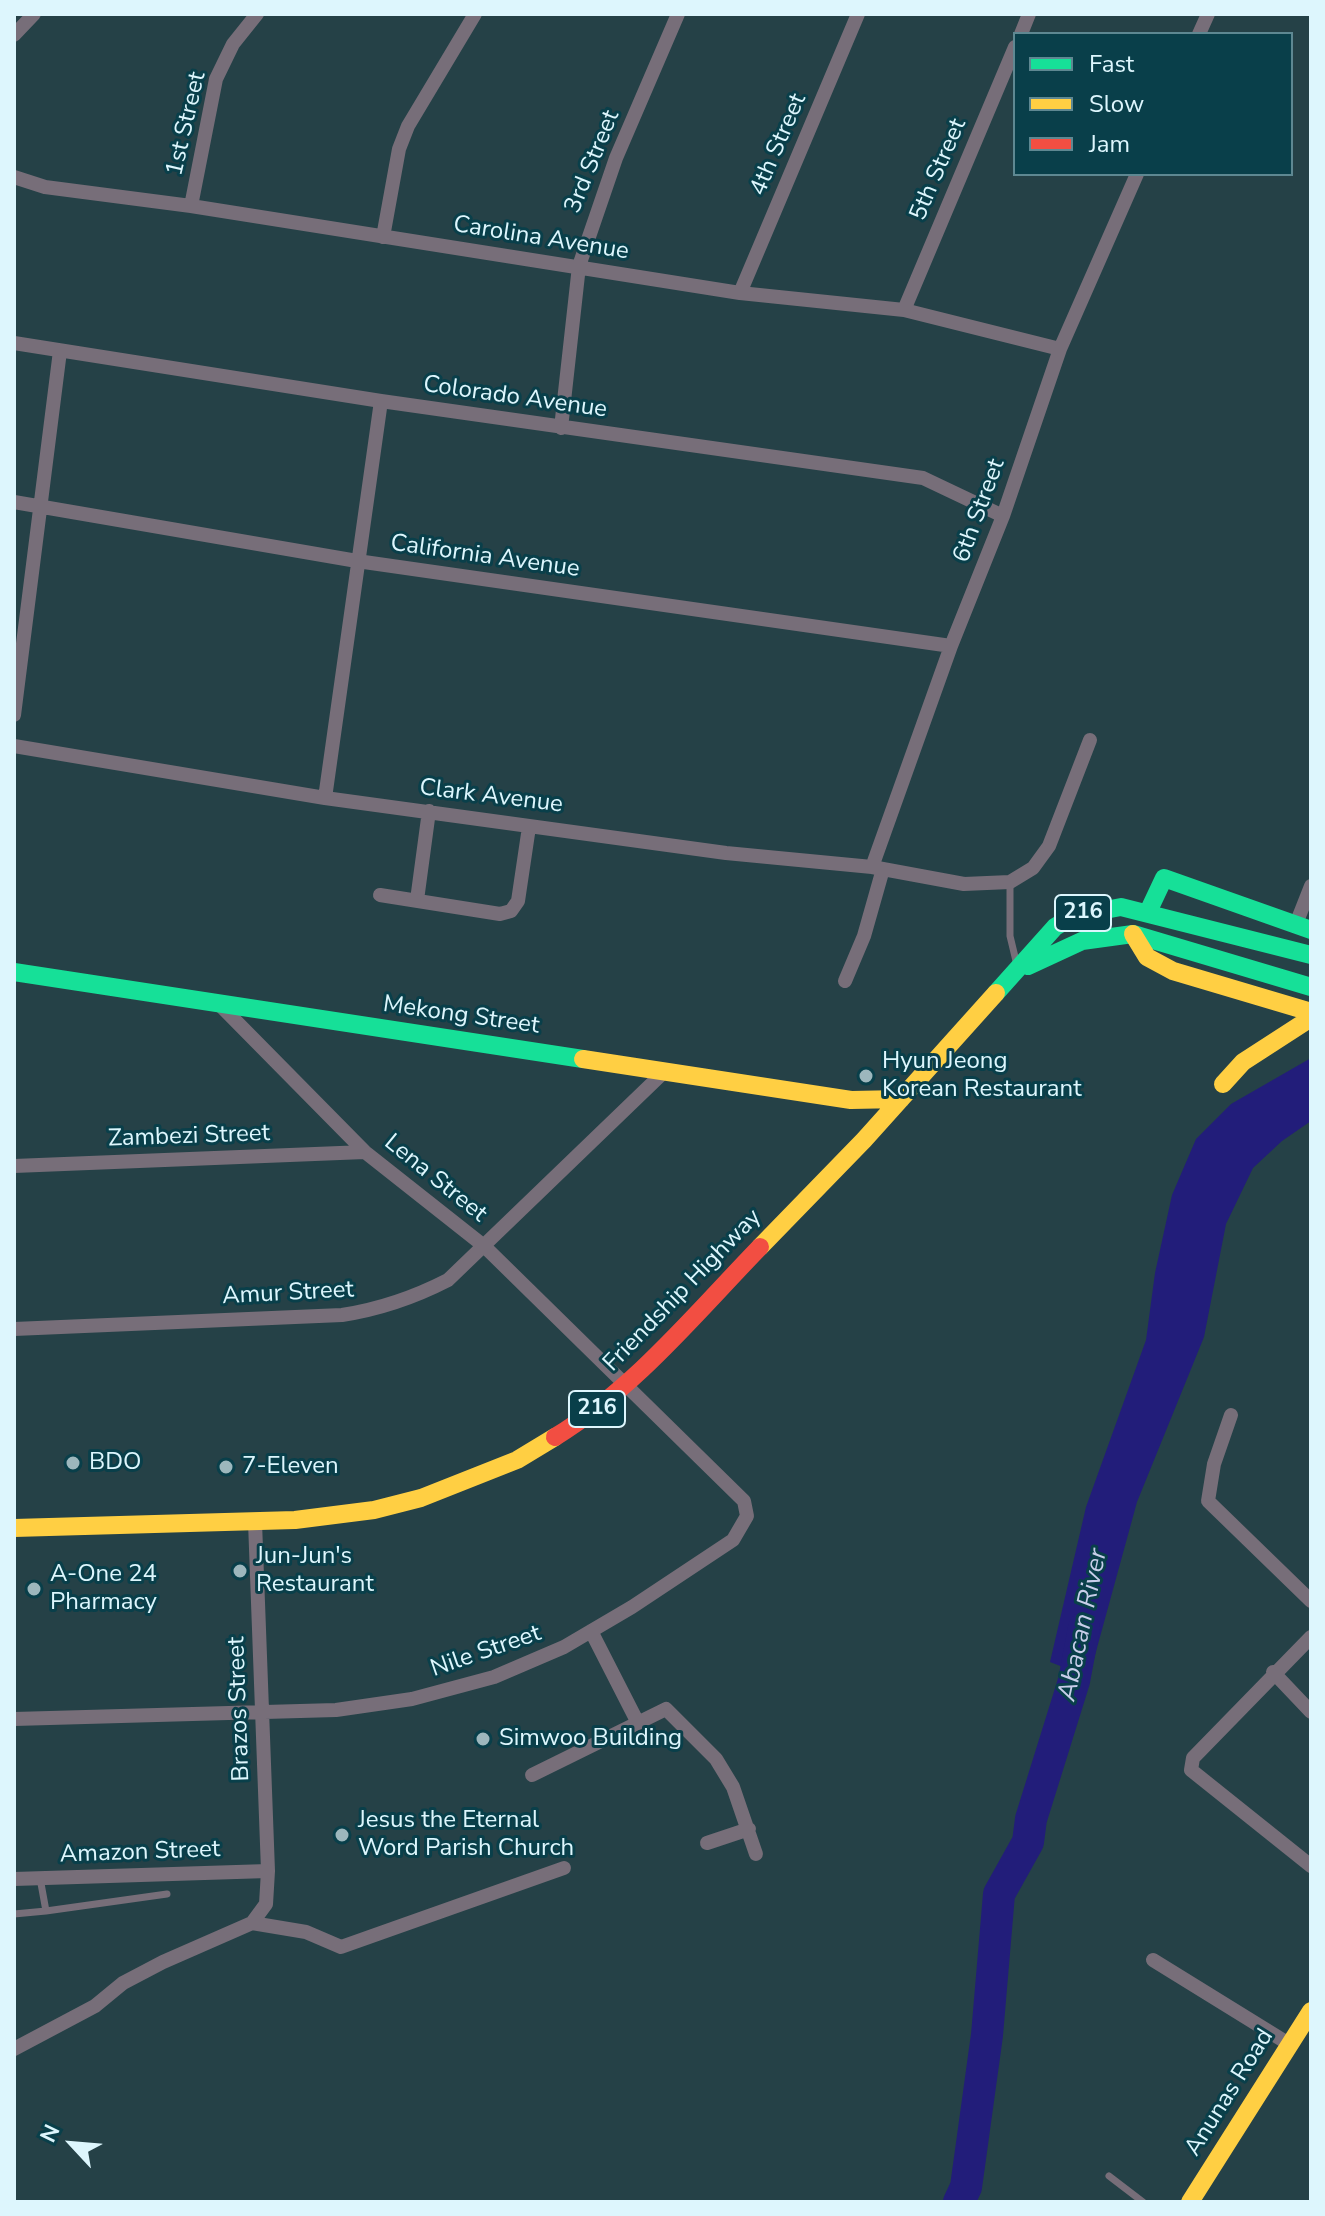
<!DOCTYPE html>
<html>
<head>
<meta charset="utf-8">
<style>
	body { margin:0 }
	#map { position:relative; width:1325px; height:2216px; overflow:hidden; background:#254147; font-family:"Nunito Sans",sans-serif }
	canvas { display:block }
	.frame { position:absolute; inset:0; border:16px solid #ddf6fd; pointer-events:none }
	.legend { position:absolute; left:1013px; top:32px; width:280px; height:144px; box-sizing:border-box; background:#093f4a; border:2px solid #5e8892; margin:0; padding:10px 14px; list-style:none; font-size:24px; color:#ddf6fd }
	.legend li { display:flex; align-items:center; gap:16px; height:40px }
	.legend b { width:40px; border:2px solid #5e8892 }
	.north { position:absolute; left:32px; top:2104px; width:80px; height:80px; -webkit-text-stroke:6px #093f4a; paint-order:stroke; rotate:296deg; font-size:22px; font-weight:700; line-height:32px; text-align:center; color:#ddf6fd }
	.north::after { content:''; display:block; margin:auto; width:28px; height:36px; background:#ddf6fd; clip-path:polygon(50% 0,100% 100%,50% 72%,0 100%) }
</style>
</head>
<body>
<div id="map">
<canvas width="1325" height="2216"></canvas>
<div class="frame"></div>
<ul class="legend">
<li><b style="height:10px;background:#16e098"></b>Fast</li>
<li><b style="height:10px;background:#ffcf43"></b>Slow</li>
<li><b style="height:10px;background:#f24e42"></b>Jam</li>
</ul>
<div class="north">N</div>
</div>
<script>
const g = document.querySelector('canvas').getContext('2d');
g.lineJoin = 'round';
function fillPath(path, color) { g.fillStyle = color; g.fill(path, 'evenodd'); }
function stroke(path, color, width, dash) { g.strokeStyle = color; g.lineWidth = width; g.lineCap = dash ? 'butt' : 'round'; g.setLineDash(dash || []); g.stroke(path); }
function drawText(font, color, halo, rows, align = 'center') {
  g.font = font + ' "Nunito Sans",sans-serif'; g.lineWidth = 6; g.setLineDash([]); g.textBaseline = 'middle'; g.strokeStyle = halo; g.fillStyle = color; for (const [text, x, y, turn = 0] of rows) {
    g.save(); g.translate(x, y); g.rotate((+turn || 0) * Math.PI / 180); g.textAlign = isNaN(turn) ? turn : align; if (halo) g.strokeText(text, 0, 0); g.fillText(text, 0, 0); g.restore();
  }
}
fillPath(new Path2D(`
	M1311,1058V1121L1282,1141L1253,1168L1226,1224L1204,1337L1137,1502L1089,1677L1050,1662L1086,1507L1146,1340L1155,1273L1172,1195L1196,1139L1231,1104Z`), '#221d7a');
stroke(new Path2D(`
	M959,2202L966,2187L987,2035L999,1894L1028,1842L1031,1819L1074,1681L1084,1628`), '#221d7a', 32);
stroke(new Path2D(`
	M1010,882V936L1016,961
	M40,1878L46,1911L167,1894
	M14,1914L46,1911
	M1109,2176L1143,2202`), '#776e79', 7);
stroke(new Path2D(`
	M1021,34L1029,14
	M1199,34L1208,14
	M14,35L34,14
	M14,177L45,187L191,206L740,293L904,310L1060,349
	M191,206L216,79L233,44L257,14
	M383,237L399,149L408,126L475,14
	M740,293L858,14
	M904,310L1015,47
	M14,343L381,401L923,478L1003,516
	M561,428L579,266L616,158L678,14
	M14,502L357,561L951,646
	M14,715L60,351
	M14,746L325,798L726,853L872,867L964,884L1010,882L1033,868L1049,846L1090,740
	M325,798L381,401
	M872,867L951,646L1003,516L1060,349L1137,174
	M380,895L500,914L511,911L518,901L529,827
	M417,900L429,811
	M1296,924L1311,886
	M845,981L864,936L883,869
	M14,1166L365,1152
	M14,1329L342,1315C381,1309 413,1298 448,1280L666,1070
	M1231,1415L1214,1464L1208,1501L1311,1601
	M591,1631L638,1723
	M1311,1637L1193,1758L1191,1770L1311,1866
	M1273,1672L1311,1712
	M14,1719L336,1710L412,1699L494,1677L564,1647L632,1607L733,1540L747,1516L744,1501L484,1246L365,1152L219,1004
	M532,1775L666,1709L716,1759L733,1787L756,1854
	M707,1843L749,1829
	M14,1879L268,1871
	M252,1923L306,1932L341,1947L564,1868
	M1153,1960L1289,2044
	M14,2049L95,2006L123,1983L163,1962L252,1923L266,1904L268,1871L255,1522`), '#776e79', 14);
stroke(new Path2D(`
	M1148,912L1164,878L1311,930
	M1028,966L1082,941L1133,934L1311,987
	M14,972L583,1059
	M996,993L1055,927L1073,916L1121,907L1311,955`), '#16e098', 18);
stroke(new Path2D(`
	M1133,934L1147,957L1173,971L1311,1012
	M583,1059L851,1100L901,1099
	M1223,1084L1243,1062L1311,1018
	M760,1247L864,1140L996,993
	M14,1528L295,1520L374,1510L421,1498L517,1460L555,1437
	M1190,2202L1311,2011`), '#ffcf43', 18);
stroke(new Path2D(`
	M555,1437C635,1388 695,1314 760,1247`), '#f24e42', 18);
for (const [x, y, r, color] of [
	[866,1076,8,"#9db7bd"],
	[73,1463,8,"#9db7bd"],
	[226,1467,8,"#9db7bd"],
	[240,1571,8,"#9db7bd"],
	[34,1589,8,"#9db7bd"],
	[483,1739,8,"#9db7bd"],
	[342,1835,8,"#9db7bd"]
]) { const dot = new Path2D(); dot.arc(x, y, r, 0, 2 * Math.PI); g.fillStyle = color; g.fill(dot); stroke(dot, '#093f4a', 3); }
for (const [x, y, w] of [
	[1083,913,56],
	[597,1409,56]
]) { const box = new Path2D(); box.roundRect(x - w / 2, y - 18, w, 36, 6); g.fillStyle = '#093f4a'; g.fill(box); stroke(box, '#ddf6fd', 2); }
drawText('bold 22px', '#ddf6fd', null, [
	["216",1083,913],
	["216",597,1409]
]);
drawText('24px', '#ddf6fd', '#093f4a', [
	["1st Street",187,124,-77],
	["4th Street",779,145,-67],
	["3rd Street",593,162,-68],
	["5th Street",939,170,-67],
	["Carolina Avenue",541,239,9],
	["Colorado Avenue",515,398,8],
	["6th Street",980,511,-70],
	["California Avenue",485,557,8],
	["Clark Avenue",491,797,7],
	["Mekong Street",461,1016,8],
	["Zambezi Street",189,1137,-2],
	["Lena Street",435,1179,39],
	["Friendship Highway",683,1291,-46],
	["Amur Street",288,1294,-3],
	["Nile Street",486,1652,-19],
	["Brazos Street",240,1709,-92],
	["Amazon Street",140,1853,-2],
	["Anunas Road",1230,2093,-58]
]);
drawText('24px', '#ddf6fd', '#093f4a', [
	["Hyun Jeong",882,1062],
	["Korean Restaurant",882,1090],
	["BDO",89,1463],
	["7-Eleven",242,1467],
	["Jun-Jun's",256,1557],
	["Restaurant",256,1585],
	["A-One 24",50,1575],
	["Pharmacy",50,1603],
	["Simwoo Building",499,1739],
	["Jesus the Eternal",358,1821],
	["Word Parish Church",358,1849]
], 'left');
drawText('italic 26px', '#c8ceea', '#093f4a', [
	["Abacan River",1084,1625,-78]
]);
</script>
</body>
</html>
